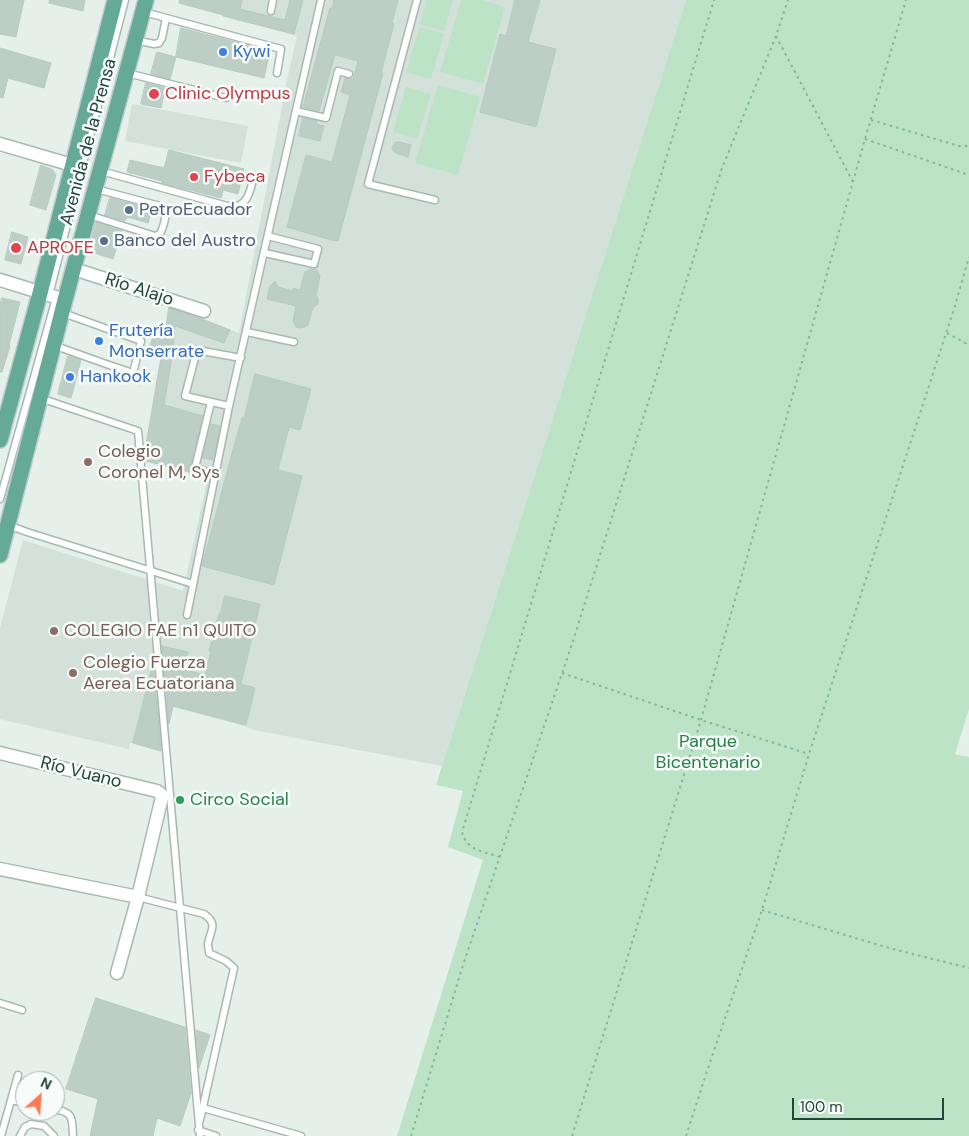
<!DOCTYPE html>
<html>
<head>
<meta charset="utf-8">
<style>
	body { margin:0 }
	#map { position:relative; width:969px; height:1136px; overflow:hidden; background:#e5f0eb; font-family:"DM Sans",sans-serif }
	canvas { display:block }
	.north { position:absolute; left:15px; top:1071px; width:50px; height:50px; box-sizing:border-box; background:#f7fbf9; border:1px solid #a1b2ad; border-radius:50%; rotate:26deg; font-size:14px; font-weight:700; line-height:20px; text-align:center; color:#21453a }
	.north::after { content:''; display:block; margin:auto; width:18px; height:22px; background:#ff7954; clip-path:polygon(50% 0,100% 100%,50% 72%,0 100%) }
	.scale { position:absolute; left:792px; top:1098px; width:152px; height:22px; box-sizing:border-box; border:2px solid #21453a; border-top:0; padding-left:6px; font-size:15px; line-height:18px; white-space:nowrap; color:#21453a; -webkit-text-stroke:4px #f7fbf9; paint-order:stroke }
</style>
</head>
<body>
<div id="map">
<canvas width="969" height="1136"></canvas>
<div class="north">N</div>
<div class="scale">100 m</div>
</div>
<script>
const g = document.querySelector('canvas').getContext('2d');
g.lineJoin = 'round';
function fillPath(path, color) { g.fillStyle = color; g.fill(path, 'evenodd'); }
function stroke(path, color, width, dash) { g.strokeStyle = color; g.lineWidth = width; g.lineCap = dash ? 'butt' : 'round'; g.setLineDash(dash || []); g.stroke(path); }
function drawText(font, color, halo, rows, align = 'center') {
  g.font = font + ' "DM Sans",sans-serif'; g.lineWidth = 5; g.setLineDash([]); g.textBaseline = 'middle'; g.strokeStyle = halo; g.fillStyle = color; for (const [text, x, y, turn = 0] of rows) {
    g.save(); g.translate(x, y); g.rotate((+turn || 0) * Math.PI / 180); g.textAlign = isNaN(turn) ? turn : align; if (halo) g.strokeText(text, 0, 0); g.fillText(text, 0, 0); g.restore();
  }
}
fillPath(new Path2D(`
	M226,0H686L442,766L254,730L244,726L173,707L162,751L132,743H130L129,749L0,719V628L23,540L183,591L207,481L188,475V472L143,460L169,306L239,333L287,80L297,36L223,16Z
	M132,104L248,126L241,163L125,141Z`), '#d3e1da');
fillPath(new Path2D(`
	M427,0H453L444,31L420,24Z
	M461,0H482L505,7L483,84L440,72Z
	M686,0H969V709L955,754L969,757V1136H397L483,860L448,847L463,791L436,785Z
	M420,27L444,34L431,79L406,72Z
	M438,85L480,97L458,175L415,163Z
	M406,87L431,94L417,139L393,132Z`), '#bce3c5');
const building = new Path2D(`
	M0,0H24L16,37L0,34Z
	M50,0H85L83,11L49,3Z
	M180,0H242L240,9L285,20L290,0H303L294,34L223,16V15L179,3Z
	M334,0H398L392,23L394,24L381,73H383L338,241L331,240L287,227L306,155L332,162L350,95L341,92L345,78L353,80L358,61L335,55L319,111L303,107L330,8H332Z
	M515,0H540L528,42L556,49L536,127L480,112L500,34L506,36Z
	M181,28L270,51L264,78L176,57Z
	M0,48L51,63L44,88L8,78L3,98L0,97Z
	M157,52L176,57L170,79L151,74Z
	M146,83L165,88L161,108L141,104Z
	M303,118L317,121L316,124L324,126L320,141L299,136Z
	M396,142H400L411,145L408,157L396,153L393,150L392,148Z
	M169,150L244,169L238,194L223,190L221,198L162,183V181L127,172L130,160L164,168Z
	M41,165L53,170L56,175L46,210L30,205Z
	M110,198L152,209L148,223L127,217L125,221L105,215Z
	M96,222L122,231L113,259L88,251Z
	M12,232L28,237L21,264L5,260Z
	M311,269L317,270L320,276L316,295L318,299V302L317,305L313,307L308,325L305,327L299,328L296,327L293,321L296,306L267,299L270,286L275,281L278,287L292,291L294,288L300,290L305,272Z
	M2,298L20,302L9,345L10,346L2,372H0V306Z
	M169,308L202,319L230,330L224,343L175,326L173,345H174L164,405L203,416L189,472L146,461L145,451L162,352L154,350L155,347L150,345L153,337L164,340Z
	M68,356L81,360L71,398L58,394Z
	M255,374L311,389L300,430L289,427L278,470L302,476L274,585L202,566L231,457L242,418H244Z
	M211,424L220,426L213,460L203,458Z
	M225,596L260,604L241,684L255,688L246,725L173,706L169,724L162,646L188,652L183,669L205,675L211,651H209L212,641L213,642L218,624H216L219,614H220Z
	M153,664L161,751L133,743Z
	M96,998L185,1027L191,1093L180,1126L157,1118L153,1136H90L98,1099L66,1089Z
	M196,1030L210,1035L199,1068Z`);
fillPath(building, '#bdcec7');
stroke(building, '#b6cbc2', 1);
const service = new Path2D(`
	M417,0L368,184L435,200
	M271,11L273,0
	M144,12L281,49L277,73
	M135,40L154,44L159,43L162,38L166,18
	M127,73L226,98
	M296,111L326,118L338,71L349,74
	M101,171L231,207C249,206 250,190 254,176
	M89,215L155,236L160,234C164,225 169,213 160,206L96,189
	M265,253L314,264L318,249L268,236
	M49,295L125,0
	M247,332L294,342
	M53,345L109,365L133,373L141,341L63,313
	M40,398L138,431L200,1136
	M211,402L195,468L216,475
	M229,406L185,396L197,350L241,358
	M0,499L56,298
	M8,525L27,532L193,584
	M187,615L229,406L321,0
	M138,897L204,914C219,925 210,930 208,944C208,947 209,950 209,953L226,961L234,968L200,1120
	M0,1003L22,1010
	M11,1100L25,1103
	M203,1108L301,1136
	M55,1109C74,1113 72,1118 73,1136
	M198,1130L216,1136
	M1,1136L18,1075
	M20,1136L25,1127L31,1124L44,1126L54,1136`);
const minor = new Path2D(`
	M0,144L72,165
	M74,269L204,311
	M0,280L65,300
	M0,753L157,791L161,794L162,797L138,897L117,973
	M0,869L138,897`);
const primary = new Path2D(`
	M0,440L40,293L115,0
	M0,555L65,300L146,0`);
stroke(service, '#a6b9b2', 9);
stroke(minor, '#a6b9b2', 15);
stroke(primary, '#c1cbc8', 18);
stroke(new Path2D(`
	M776,36L853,182
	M871,120L959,146H969
	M865,139L969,175
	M947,333L969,345
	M562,673L701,720L809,754
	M500,857C483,851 467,851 462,832L714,0
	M762,910L889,948L969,968
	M411,1136L463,965L572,644L722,168L776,36L788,0
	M572,1136L701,720L865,139L906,0
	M686,1136L706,1074L762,910L809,754L954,309L969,257`), '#82b7a5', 2, [2.5, 4]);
stroke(service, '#fff', 6);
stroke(minor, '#fff', 12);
stroke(primary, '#64aa97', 15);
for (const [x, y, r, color] of [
	[223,52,5,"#3f7fe0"],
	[154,94,6,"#e0444e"],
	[194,177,5,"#e0444e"],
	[129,210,5,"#5c6f8a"],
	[104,241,5,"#5c6f8a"],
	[16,248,6,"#e0444e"],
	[99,341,5,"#3f7fe0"],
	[70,377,5,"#3f7fe0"],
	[88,462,5,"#8d6e63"],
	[54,631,5,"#8d6e63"],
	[73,673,5,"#8d6e63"],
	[180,800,5,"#2e9e5b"]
]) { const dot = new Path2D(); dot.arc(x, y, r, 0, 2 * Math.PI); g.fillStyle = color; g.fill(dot); stroke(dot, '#f7fbf9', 2); }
drawText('18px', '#366cbe', '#f7fbf9', [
	["Kywi",233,52],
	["Frutería",109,331],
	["Monserrate",109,352],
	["Hankook",80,377]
], 'left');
drawText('18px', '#be3a42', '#f7fbf9', [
	["Clinic Olympus",165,94],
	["Fybeca",204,177],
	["APROFE",27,248]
], 'left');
drawText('18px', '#21453a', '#f7fbf9', [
	["Avenida de la Prensa",89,142,-75],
	["Río Alajo",139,290,18],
	["Río Vuano",81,773,14]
]);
drawText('18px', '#4e5e75', '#f7fbf9', [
	["PetroEcuador",139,210],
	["Banco del Austro",114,241]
], 'left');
drawText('18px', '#785e54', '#f7fbf9', [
	["Colegio",98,452],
	["Coronel M, Sys",98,473],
	["COLEGIO FAE n1 QUITO",64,631],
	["Colegio Fuerza",83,663],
	["Aerea Ecuatoriana",83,684]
], 'left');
drawText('18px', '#268147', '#f7fbf9', [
	["Parque",708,742],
	["Bicentenario",708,763]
]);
drawText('18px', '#27864d', '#f7fbf9', [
	["Circo Social",190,800]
], 'left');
</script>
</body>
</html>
